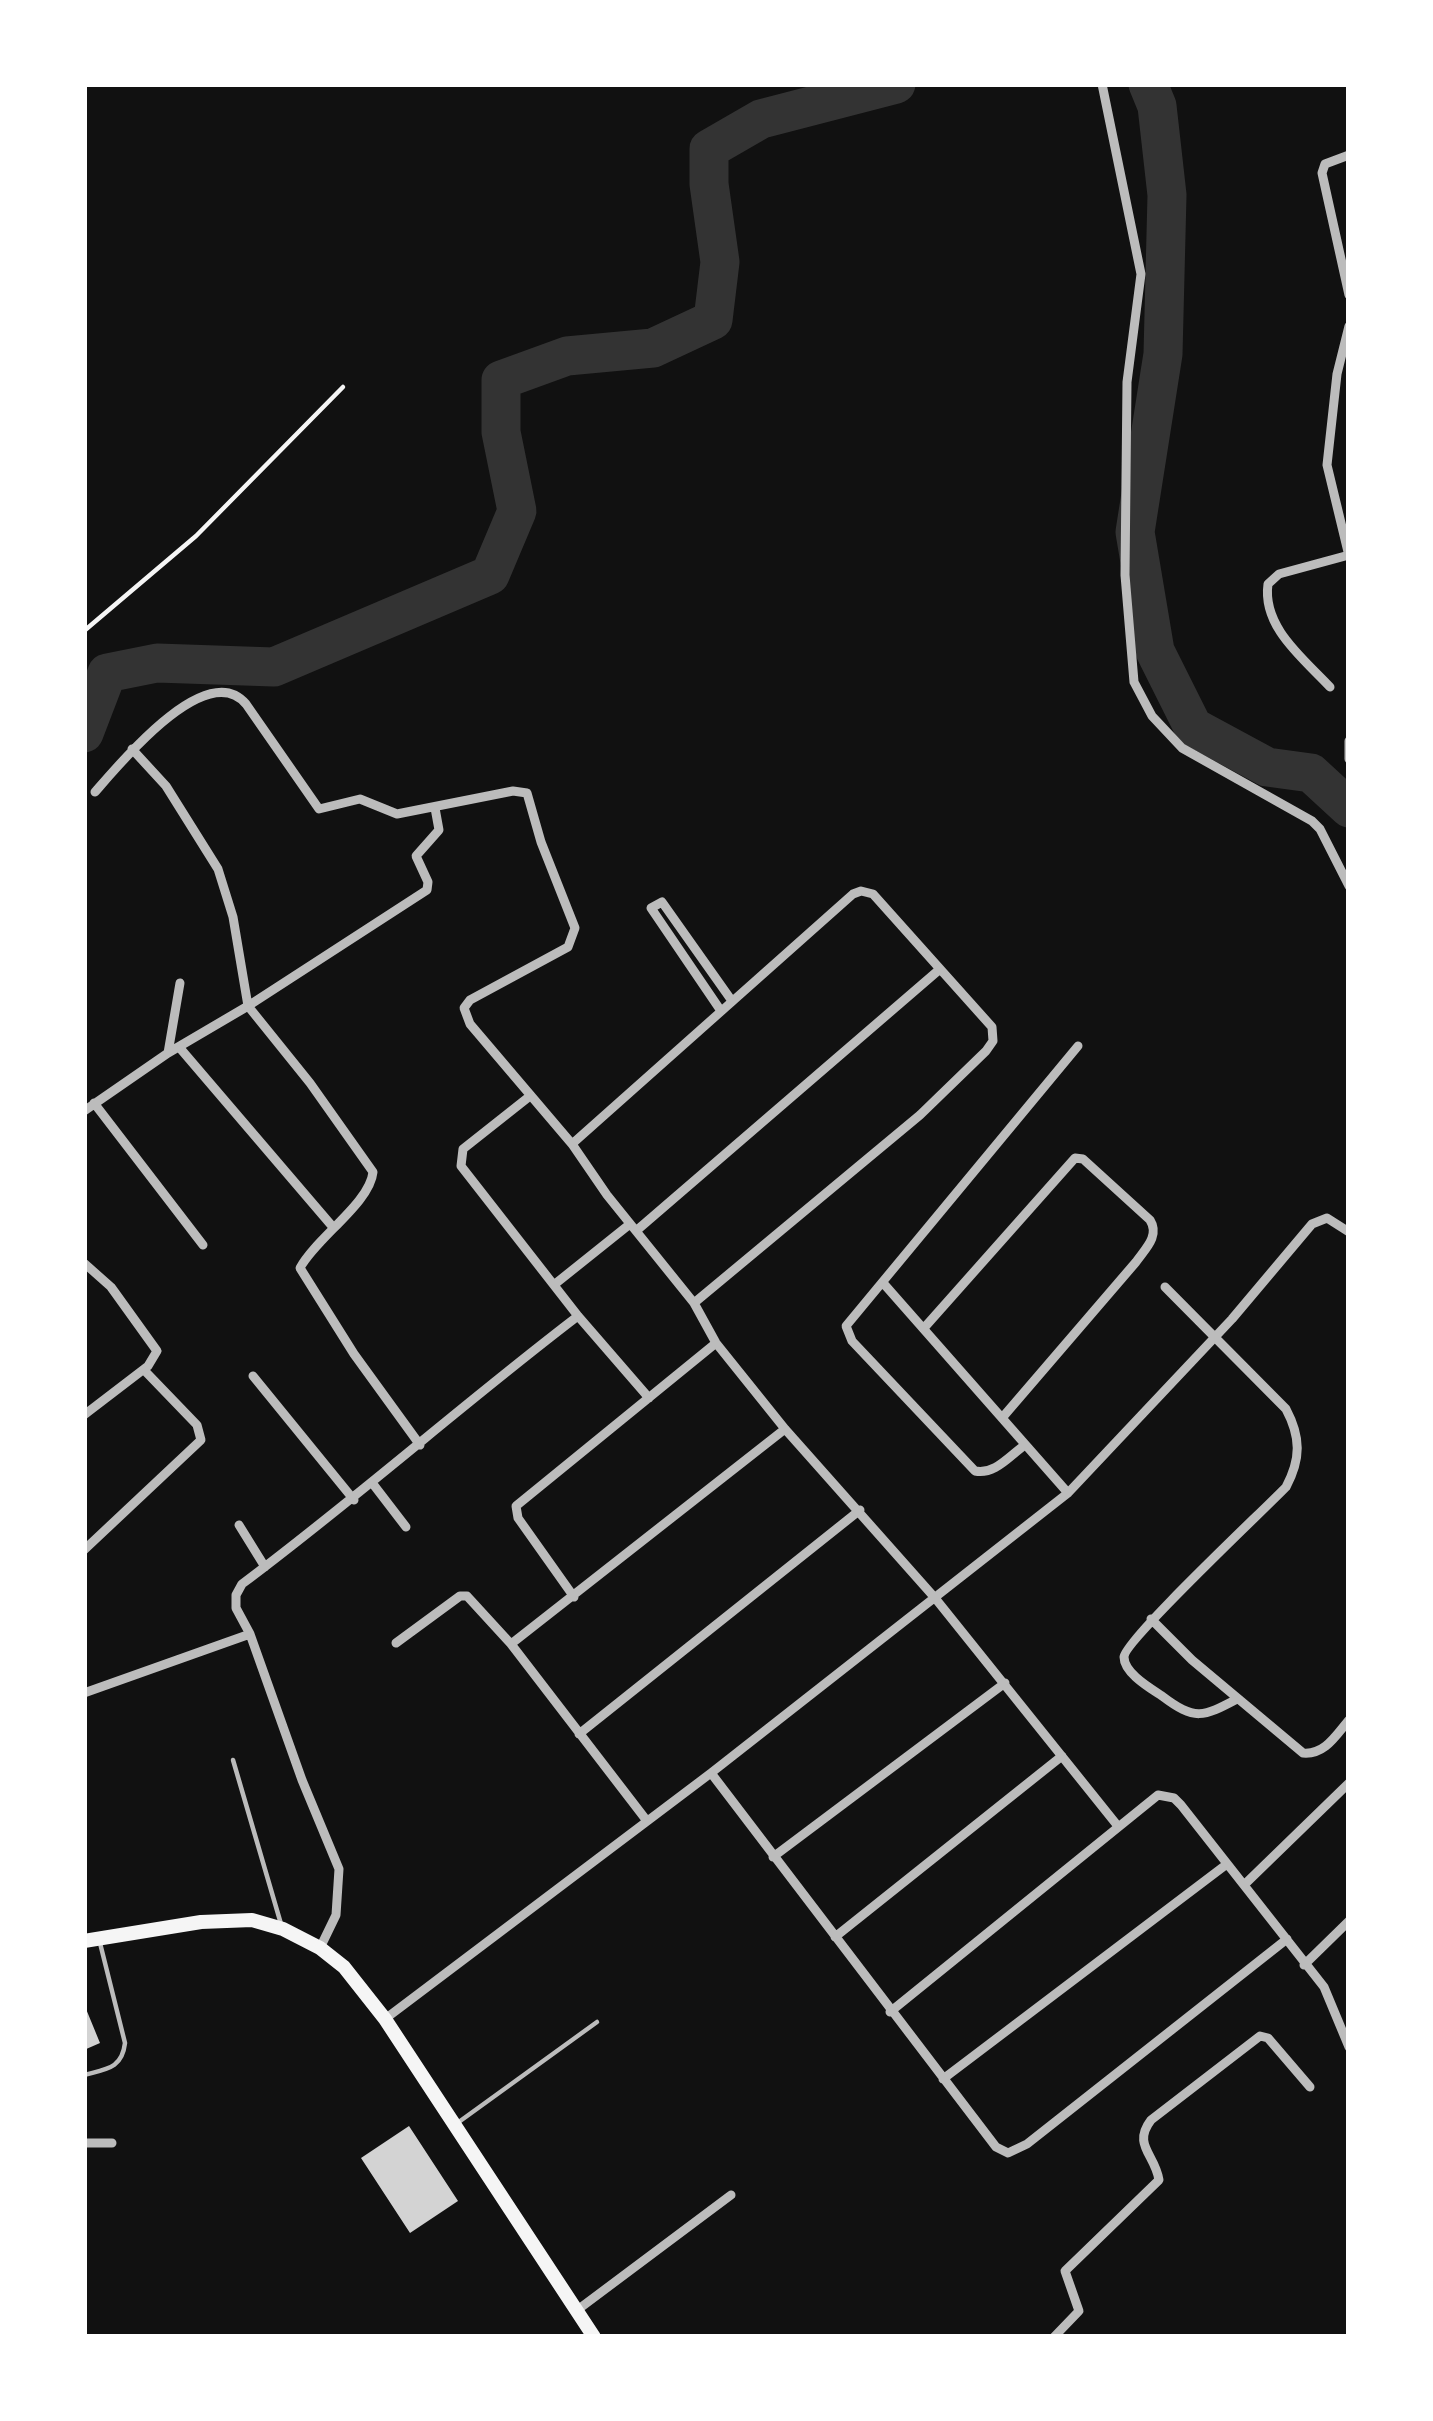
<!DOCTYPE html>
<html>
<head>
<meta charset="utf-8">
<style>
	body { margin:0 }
	#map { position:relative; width:1433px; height:2421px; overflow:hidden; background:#111; font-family:Poppins,sans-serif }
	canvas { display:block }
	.frame { position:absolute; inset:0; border:87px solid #fff; pointer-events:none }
</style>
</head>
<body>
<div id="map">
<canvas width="1433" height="2421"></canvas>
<div class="frame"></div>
</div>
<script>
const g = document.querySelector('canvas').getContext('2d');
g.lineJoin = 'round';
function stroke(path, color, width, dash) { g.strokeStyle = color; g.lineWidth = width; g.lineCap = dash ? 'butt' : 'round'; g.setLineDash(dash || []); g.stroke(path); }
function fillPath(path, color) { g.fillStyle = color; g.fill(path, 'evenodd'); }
stroke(new Path2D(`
	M1148,84L1157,106L1167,195L1163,354L1135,532L1155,651L1193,727L1267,767L1311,773L1349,808
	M84,733L107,673L157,663L274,667L490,575L517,511L501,432V380L567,356L653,348L713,320L720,262L709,184V149L761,119L896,84`), '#333', 39);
fillPath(new Path2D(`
	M84,2004L100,2043L84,2050Z
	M409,2126L458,2201L410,2233L361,2158Z`), '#d3d3d3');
stroke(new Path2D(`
	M84,631L196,536L343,387`), '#f5f5f5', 4.5);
stroke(new Path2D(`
	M233,1760L281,1924
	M84,2075C106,2069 122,2069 125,2043L100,1943
	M456,2124L597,2022`), '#bcbcbc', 4.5);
stroke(new Path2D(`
	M1102,84L1141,274L1127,382L1125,575L1134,682L1152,716L1182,748L1312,821L1320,829L1349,886
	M1349,155L1325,164L1322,173L1349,295
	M1349,326L1337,374L1327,465L1349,556
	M1330,687C1303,658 1262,627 1268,584L1279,574L1349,555
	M1349,741V759
	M132,749L166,786L218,869L233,917L248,1006L310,1083L373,1172C370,1203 316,1238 300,1268L354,1354L420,1445
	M95,792C121,762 207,658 246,704L319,809L360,799L397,814L513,791L527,793L541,842L575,928L568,947L470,1000L464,1008L470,1024L572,1144L607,1195L694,1303L716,1343L785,1429L935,1598L1117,1825
	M721,1011L651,908L662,902L732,1001
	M179,1047L332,1226
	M168,1053L248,1006L427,890L428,882L416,856L439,830L435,808
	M530,1096L463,1149L461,1166L578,1316L649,1398
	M94,1103L203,1245
	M84,1111L168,1053L180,983
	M572,1144L853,894L861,891L873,894L992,1027L993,1041L986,1051L920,1115L694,1303
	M636,1231L940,969
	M84,1263L111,1287L157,1351L148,1366L84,1415
	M555,1284L630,1224
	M884,1284L1068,1493
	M1165,1287L1286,1409C1301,1437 1301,1459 1286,1487C1264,1510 1124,1641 1124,1657C1124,1673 1150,1688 1162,1696C1195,1721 1203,1717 1237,1699
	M924,1328L1075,1158L1083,1159L1150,1220C1160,1236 1145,1249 1136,1262L1002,1418
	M253,1376L354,1500
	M1025,1445C1009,1456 995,1475 975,1471L852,1341L846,1326L1078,1046
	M373,1484L406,1527
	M239,1525L265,1567
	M84,1550L201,1440L197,1425L144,1370
	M574,1597L518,1518L516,1506L716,1343
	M1151,1619L1192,1660L1303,1753C1325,1755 1336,1735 1349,1720
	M396,1643L460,1596H467L511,1644L647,1821
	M511,1644L785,1429
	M84,1693L250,1634
	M579,1734L860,1510
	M711,1773L996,2147L1008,2153L1027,2144L1287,1939
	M773,1857L1005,1683
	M1244,1885L1349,1783
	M835,1937L1062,1756
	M320,1948L336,1915L339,1869L302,1780L250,1634L236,1608V1595L242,1584C357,1498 464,1403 578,1316
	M1304,1965L1349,1921
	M890,2012L1158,1795L1174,1798L1181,1805L1324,1987L1349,2047
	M385,2019L711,1773L1068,1493L1232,1319L1312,1224L1327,1218L1349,1232
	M943,2079L1227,1864
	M84,2143H112
	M576,2311L731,2195
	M1054,2337L1079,2311L1065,2271L1159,2180C1155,2154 1132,2145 1151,2120L1260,2036L1268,2038L1310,2087`), '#bcbcbc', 9);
stroke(new Path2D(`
	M84,1941L201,1922L252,1920L283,1929L320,1948L344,1967L385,2019L594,2337`), '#f5f5f5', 14);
</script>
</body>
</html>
